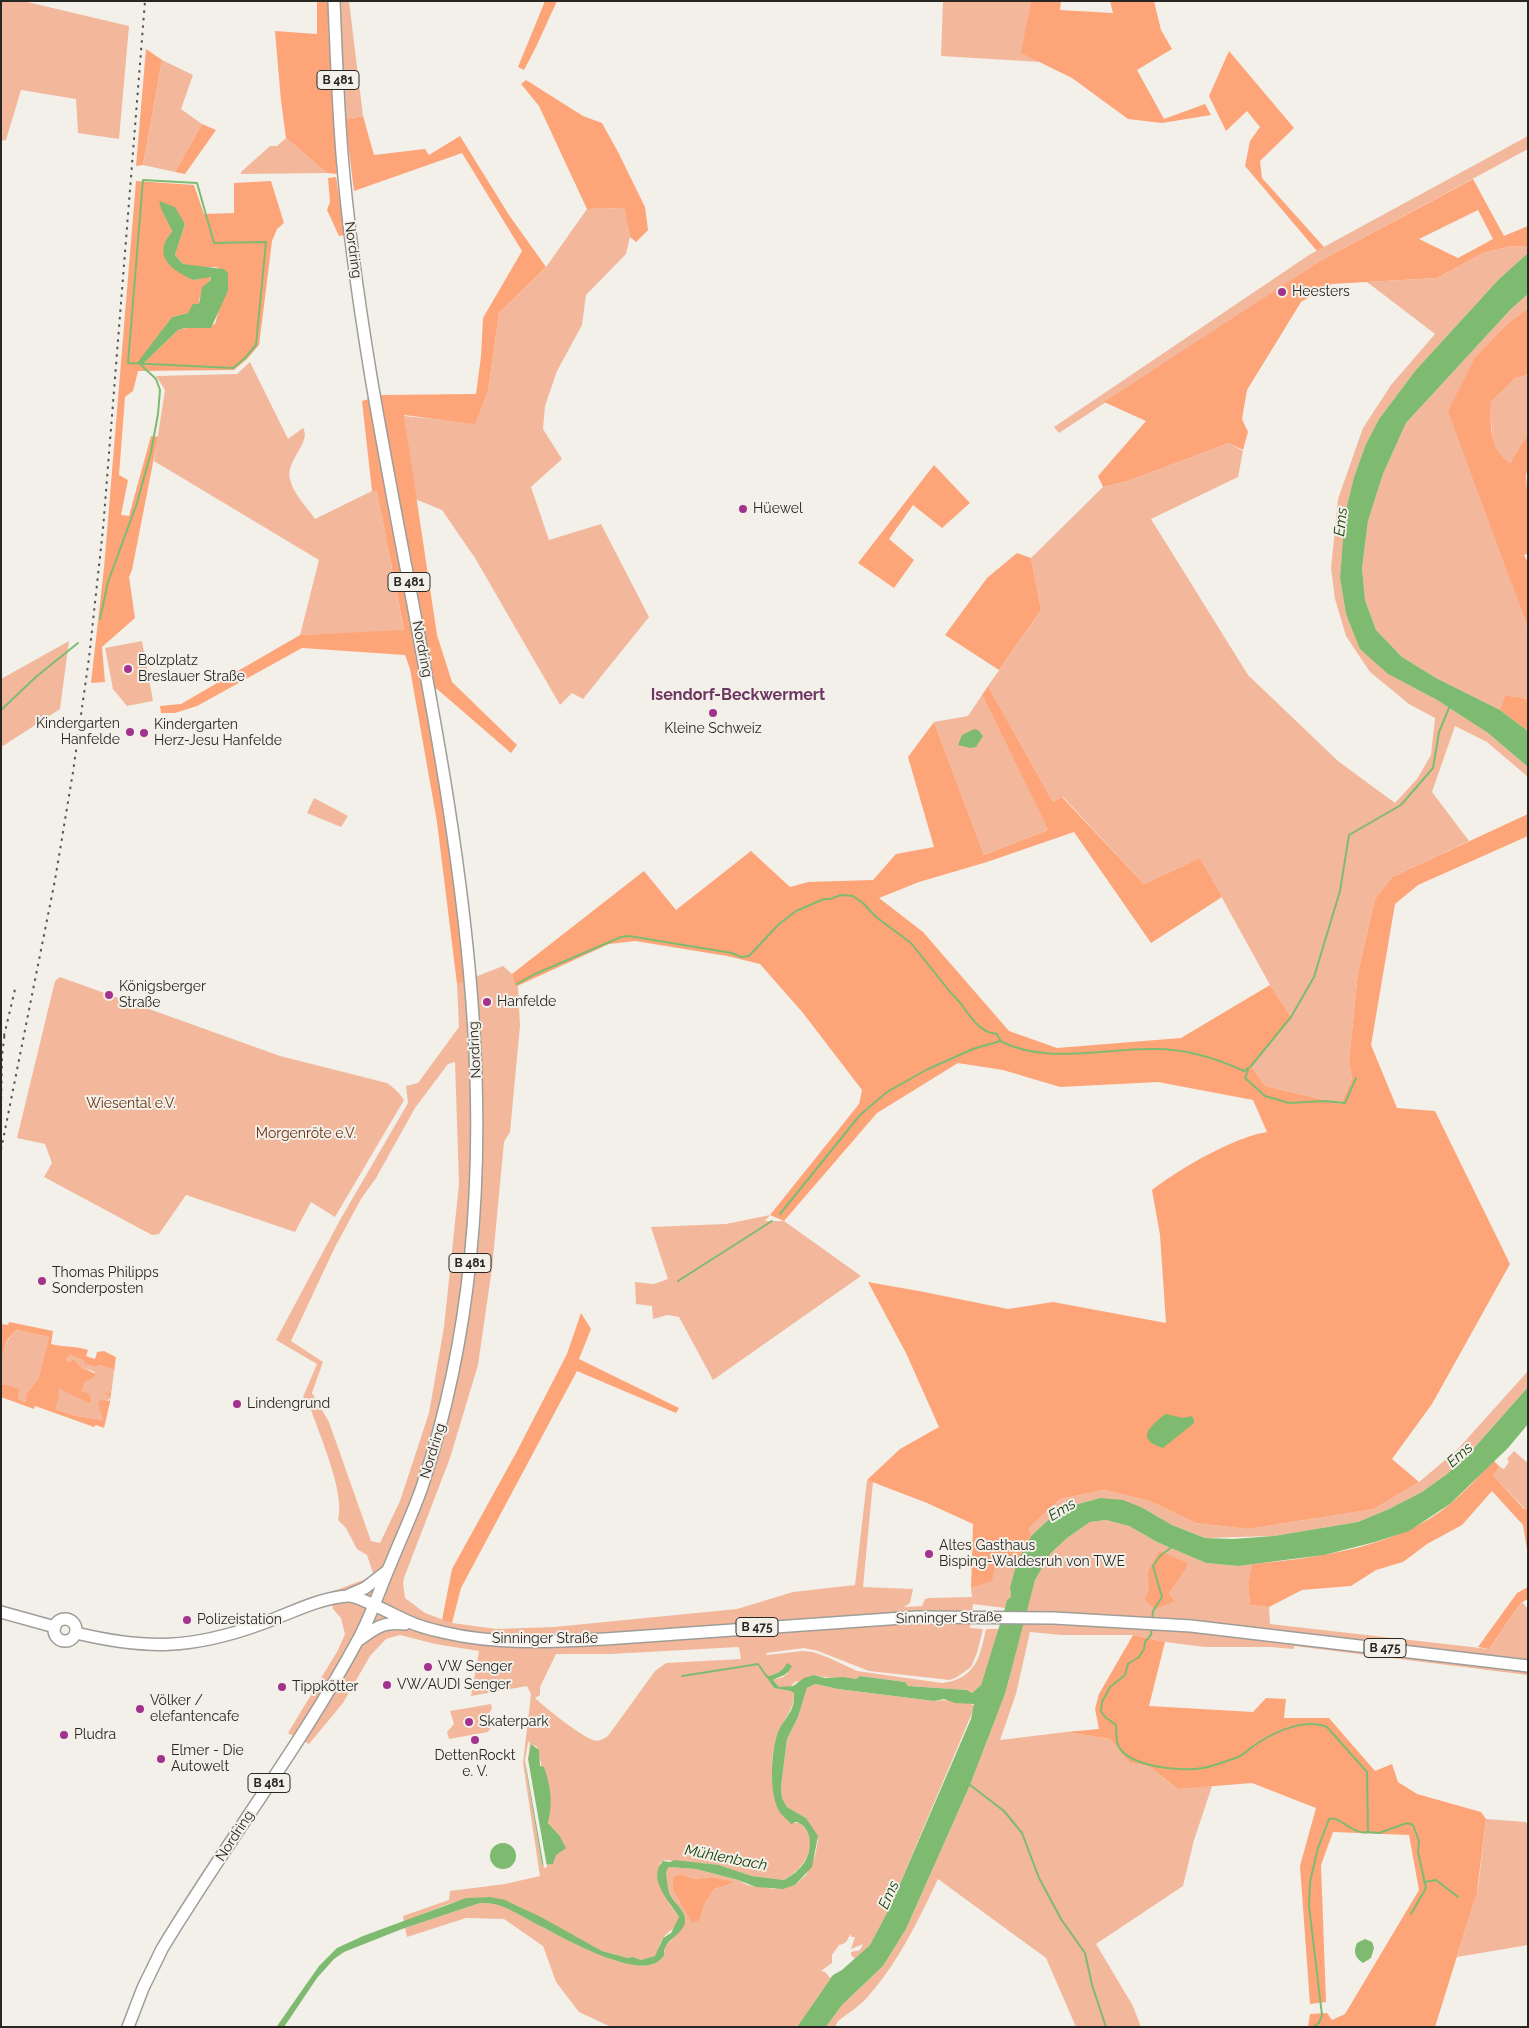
<!DOCTYPE html>
<html>
<head>
<meta charset="utf-8">
<style>
	body { margin:0 }
	#map { position:relative; width:1529px; height:2028px; overflow:hidden; background:#f3f0e9; font-family:Raleway,sans-serif }
	canvas { display:block }
	.frame { position:absolute; inset:0; border:2px solid #282724; pointer-events:none }
</style>
</head>
<body>
<div id="map">
<canvas width="1529" height="2028"></canvas>
<div class="frame"></div>
</div>
<script>
const g = document.querySelector('canvas').getContext('2d');
g.lineJoin = 'round';
function fillPath(path, color) { g.fillStyle = color; g.fill(path, 'evenodd'); }
function stroke(path, color, width, dash) { g.strokeStyle = color; g.lineWidth = width; g.lineCap = dash ? 'butt' : 'round'; g.setLineDash(dash || []); g.stroke(path); }
function drawText(font, color, halo, rows, align = 'center') {
  g.font = font + ' Raleway,sans-serif'; g.lineWidth = 4; g.setLineDash([]); g.textBaseline = 'middle'; g.strokeStyle = halo; g.fillStyle = color; for (const [text, x, y, turn = 0] of rows) {
    g.save(); g.translate(x, y); g.rotate((+turn || 0) * Math.PI / 180); g.textAlign = isNaN(turn) ? turn : align; if (halo) g.strokeText(text, 0, 0); g.fillText(text, 0, 0); g.restore();
  }
}
fillPath(new Path2D(`
	M1,1H23L129,26L119,139L78,133L76,99L21,90L6,140L1,141Z
	M339,1H349L363,116L345,119Z
	M943,1H1031L1022,53L1041,62L941,56Z
	M162,60L193,75L181,109L202,124L175,172L143,165Z
	M1528,136V149L1320,261L1059,433L1054,427L1309,255Z
	M286,138L327,173L241,174V172L270,146H277Z
	M624,208L630,237L626,254L586,295L582,325L557,371L545,406L543,429L562,459L531,487L549,540L601,524L649,617L583,699L572,693L560,705L475,558L442,510L415,499L404,416L475,423L488,391L499,313L546,267L587,209Z
	M1512,246L1528,247V253L1499,279L1415,371L1379,419L1366,444L1354,477L1346,515L1340,578L1346,614L1388,674L1437,700L1488,733L1528,767V777L1487,742L1455,726L1432,792L1469,841L1392,877L1375,899L1358,972L1349,1061L1352,1079L1341,1104L1265,1086L1251,1066L1291,1017L1270,985L1200,858L1144,884L1063,797L1053,802L988,686L1041,610L1031,558L1103,487L1128,481L1229,443L1243,451L1238,477L1151,519L1248,675L1338,761L1395,803L1417,779L1431,755L1435,718L1409,704L1370,672L1346,636L1335,599L1331,568L1338,499L1363,428L1391,385L1435,334L1367,282L1437,278L1483,253Z
	M1528,294V308L1506,325L1476,356L1512,584L1528,628V699L1505,695L1500,710L1436,678L1402,657L1376,630L1365,600L1362,568L1368,521L1383,474L1406,423L1511,309Z
	M250,362L288,439L303,428C312,442 285,461 290,479C293,494 307,507 315,519L372,491L377,490L404,631L300,635L319,560L154,461L165,390L156,376L237,374Z
	M1528,375V433L1510,463L1500,457L1493,440L1489,402L1515,378Z
	M69,641L60,709L3,746L1,744V679Z
	M142,641L153,701L127,706L113,689L105,648Z
	M982,695L1048,830L984,855L934,722L968,716Z
	M314,798L348,816L341,827L307,813Z
	M503,966L512,974L515,987L518,986L520,1026L510,1132L504,1142L492,1268L478,1365L450,1458L404,1578L403,1583L405,1598L425,1613L452,1623L496,1629L554,1627L737,1609L793,1592L855,1585L867,1480L873,1482L863,1587L913,1589L910,1603L904,1607L922,1606L925,1599L929,1598L972,1597L971,1588L991,1581L996,1564L1017,1562L1010,1587L1011,1597L1007,1600L1005,1608L973,1604L970,1628L983,1629L977,1653L971,1667L957,1677L950,1680L869,1671L818,1651L804,1648L766,1653L767,1655L802,1651L813,1652L827,1657L857,1671L942,1683C976,1679 980,1656 986,1629H999L981,1685L972,1693L967,1690L908,1686L905,1682L860,1676L856,1679C842,1677 828,1679 814,1675L798,1682L796,1681L790,1687H779L773,1680L783,1677L788,1673L784,1670L769,1676L767,1675L774,1688L790,1691L794,1693C794,1710 785,1717 779,1731C774,1742 771,1761 772,1773C773,1787 783,1807 788,1821L791,1823H800C822,1842 804,1869 784,1880L752,1876L719,1865L665,1860L660,1863L657,1876L671,1906L679,1917C675,1931 670,1929 663,1938C658,1944 660,1948 658,1954L651,1958L641,1960L633,1957L628,1958L602,1951L518,1906C474,1886 446,1906 404,1922L403,1916L449,1900L450,1891L505,1884L540,1876L523,1763L531,1694L527,1686L471,1696L479,1651L435,1644L400,1635L386,1639L370,1656L343,1703L309,1744L288,1733L338,1650L345,1634L341,1618L333,1609L331,1592L374,1576L367,1555L357,1549L346,1528L338,1520C346,1493 318,1432 309,1404L303,1397L317,1364L276,1340L340,1220L408,1103L406,1086L418,1083L459,1027L457,984ZM455,1062L459,1184L444,1327L429,1413L400,1501L380,1543L371,1541L329,1422L312,1393L323,1362L291,1341L335,1247L361,1199L376,1178L415,1108L448,1064ZM739,1647L741,1659L666,1663L655,1671L608,1736C603,1739 599,1742 593,1740C578,1734 547,1709 535,1698L540,1695V1687L556,1654H610ZM531,1744L537,1747L539,1754L550,1812L548,1823L559,1835L553,1864L542,1865L526,1769Z
	M60,977L280,1056L387,1083C394,1088 399,1092 404,1100L335,1217L311,1202L295,1232L186,1195L159,1234L152,1235L44,1177L52,1163L45,1144L17,1138L55,981Z
	M770,1215L765,1221H784L861,1276L713,1380L679,1317L668,1315L653,1319L652,1306L636,1304L635,1282L654,1284L668,1279L651,1227L726,1224Z
	M17,1330L49,1337L38,1379L26,1394L28,1396L23,1402L18,1399L20,1391L8,1385H1C1,1365 0,1343 17,1330Z
	M70,1355L83,1360L84,1364L96,1367L99,1365L114,1370L112,1386L109,1385L112,1388L111,1393L109,1395L111,1398L100,1406L103,1420L77,1416L55,1409L58,1388L84,1393L82,1391L85,1382L93,1378L95,1372L81,1367L74,1359L69,1362L66,1360Z
	M1528,1371V1387L1475,1447L1447,1474L1422,1492L1389,1509L1358,1522L1274,1536L1205,1538L1172,1525L1143,1508L1100,1498L1060,1509L1031,1536L1029,1528L1060,1499L1104,1490L1150,1501L1195,1523L1248,1529L1374,1509L1419,1482L1457,1450Z
	M1514,1451L1528,1463V1509H1525L1493,1475L1500,1467L1504,1469L1509,1462L1507,1459Z
	M1106,1520L1129,1526L1157,1542L1206,1563L1238,1566L1252,1564L1248,1583L1250,1605L1269,1607L1270,1624L1489,1649L1522,1602L1528,1609V1675L1294,1646V1649L1270,1647H1205L1165,1642L1133,1635H1061L1030,1632L1016,1694L1000,1740L1066,1732L1110,1739L1130,1763L1149,1766L1178,1789L1212,1786L1194,1840L1183,1886L1096,1944L1133,2006L1141,2027H1076L1046,1958L938,1879C919,1919 899,1961 870,1994C862,2005 848,2013 838,2021L835,2027H826L842,2005L883,1966L906,1929L970,1785L1005,1694L1029,1599L1035,1580L1050,1554L1067,1538L1090,1522ZM1177,1559L1188,1563L1186,1569L1169,1594L1174,1601L1144,1599Z
	M815,1684L838,1689L934,1701C942,1699 969,1701 975,1706L890,1907L870,1945L855,1959L851,1955V1952L860,1950L863,1944L851,1949L855,1937H851V1934C847,1939 848,1943 839,1945L832,1955V1963L821,1971L825,1972L830,1978L833,1975L797,2027H611L579,2012L556,1982L543,1946L504,1919L466,1918L407,1937L405,1928L480,1903C490,1903 498,1904 507,1908C526,1917 663,2002 665,1947L680,1930L683,1912C674,1902 658,1880 669,1867L696,1869L738,1880L747,1885L774,1889L795,1885L806,1875L815,1856L818,1840L806,1818L787,1807L782,1798L781,1787L787,1739L798,1717L807,1688ZM681,1874L695,1879L711,1877L732,1881L728,1885L714,1889L704,1905L700,1920C682,1906 674,1901 673,1877Z
	M491,1704L492,1709L484,1719L485,1725L493,1724L488,1732L449,1739L447,1732L454,1724L450,1711Z
	M1486,1819L1526,1822L1528,1826V1945L1457,1957L1478,1888Z`), '#f3b89c');
fillPath(new Path2D(`
	M317,1H328C328,59 335,116 337,174L327,173L286,138L281,101L275,31L317,34Z
	M545,1H557L536,47L524,70L518,67Z
	M1031,1H1061L1060,10L1113,13L1110,1H1154L1161,30L1172,49L1137,70L1164,119L1205,104L1211,115L1162,123L1128,119L1072,78L1021,53Z
	M146,49L162,60L143,165L136,166Z
	M1229,51L1294,128L1260,161L1262,178L1324,247L1317,251L1245,166L1250,141L1260,127L1247,111L1226,131L1209,96Z
	M526,80L583,116L602,123L618,152L645,207L648,230L636,242L630,237L624,208L587,209L539,106L521,84Z
	M363,116L374,155L425,149L429,155L460,136L509,215L546,267L499,313L488,391L475,424L404,415L437,635L452,682L517,745L511,753L437,689L425,691L456,884L466,981L457,984L437,822L410,669L405,655L302,648L197,706L175,713H161L160,706L181,704L300,635L404,630L377,491H372L362,401L382,395L476,394L481,356L483,318L522,251L462,153L354,191L345,119Z
	M202,124L216,130L185,174L175,172Z
	M336,177L345,235L339,236L327,210L330,202L328,178Z
	M1473,179L1504,236L1528,226V247L1512,246L1483,253L1437,278L1332,284L1301,302L1247,390L1242,419L1248,432L1243,450L1229,443L1128,481L1103,487L1098,476L1146,421L1104,402L1320,261ZM1478,210L1493,239L1458,258L1419,239Z
	M136,181L194,185L204,214L234,213V183L271,181L284,223L277,229L272,241L259,345L247,359L234,370L138,371L133,391L125,397L119,475L128,480L121,515L129,516L151,436L158,437L132,570L129,577L135,618L102,647L105,682L91,683L104,568ZM162,211L185,224L175,255L183,264L194,267H216L228,273V291L220,306L215,324C202,329 190,326 178,330L143,364L138,363L172,317L188,313L199,304C199,289 209,289 211,276L193,280L164,244L172,231Z
	M1528,308V375L1515,378L1490,402C1491,423 1489,451 1510,463L1528,433V466L1526,476L1528,501V554L1524,555L1528,562V628L1448,411L1476,356L1506,325Z
	M934,465L970,503L942,528L913,505L889,539L914,560L894,588L858,563Z
	M1017,553L1031,558L1041,610L999,670L945,635L987,578Z
	M988,686L1053,802L1062,797L1144,884L1200,858L1222,897L1151,943L1074,832L987,862L919,882L879,898L923,932L1009,1031L1057,1048L1181,1038L1270,985L1291,1017L1251,1066L1265,1086L1341,1104L1352,1079L1349,1061L1358,972L1375,899L1392,877L1528,814V836L1418,885L1395,904L1371,1045L1397,1108L1435,1111L1510,1264L1432,1404L1392,1459L1419,1482L1374,1509L1248,1529L1195,1523L1150,1501L1104,1490L1060,1499L1029,1528L1031,1536L1017,1562L996,1564L992,1581L971,1588L973,1524L927,1503L867,1480L900,1449L939,1427L906,1353L868,1282L924,1292L1008,1309L1053,1302L1166,1323L1160,1235L1152,1190C1179,1169 1234,1137 1267,1132L1253,1100L1158,1082L1060,1087L1003,1070L958,1063L877,1113L784,1221L770,1215L859,1104L862,1090L803,1013L760,964L727,956L635,941L609,944L515,987L512,974L644,871L676,910L751,851L790,887L808,882L873,880L896,854L934,847L908,757L934,722L984,855L1048,830L982,695Z
	M1505,695L1528,699V731L1500,710Z
	M581,1313L591,1329L579,1359L679,1408L676,1413L577,1371L461,1588L452,1623L442,1620L452,1569L516,1453L567,1354Z
	M9,1322L53,1331L51,1344C63,1347 77,1346 88,1350L86,1356L95,1359L97,1352L104,1351L116,1357L110,1402L104,1428L96,1425L94,1427L38,1407L35,1406L34,1409L1,1397V1385H8L20,1390L18,1399L24,1402L27,1396L26,1394L38,1379L49,1337L17,1330C4,1339 4,1350 1,1365V1324L8,1325ZM70,1355L83,1360L84,1364L96,1367L99,1365L114,1370L112,1386L108,1385L112,1388L111,1393H105L111,1398L109,1401L101,1400L98,1403L103,1420L77,1416L55,1409L59,1397L58,1388L89,1403L91,1402L90,1395L82,1391L85,1382L93,1378L96,1374L81,1367L74,1359L69,1362L66,1360Z
	M1494,1461L1500,1467L1493,1475L1524,1509H1528V1556L1523,1525L1492,1491L1462,1525L1427,1544L1403,1562L1376,1570L1351,1586L1302,1590L1269,1607L1250,1605L1248,1583L1252,1564C1317,1558 1399,1547 1450,1504C1466,1491 1479,1475 1494,1461Z
	M1159,1551L1188,1563L1186,1569L1169,1594L1175,1601L1155,1609L1144,1599L1149,1591L1148,1572Z
	M1528,1587V1599L1521,1603L1489,1649L1478,1647L1517,1593Z
	M1133,1635L1165,1642L1149,1706L1253,1712L1266,1698L1286,1699L1284,1718H1329L1375,1771L1392,1764L1398,1782L1417,1794L1481,1812L1486,1819L1477,1892L1435,2027H1308L1310,2014L1327,2013L1332,2020L1345,2014L1419,1890L1409,1835L1333,1832L1321,1865L1326,2002L1310,2004L1300,1866L1316,1808L1252,1783L1178,1789L1149,1766L1130,1763L1110,1739L1066,1732L1099,1729L1095,1709L1099,1694Z
	M681,1874L695,1879L711,1877L733,1881L728,1885L714,1889L704,1905L700,1920L692,1923L673,1890V1877Z`), '#fda479');
fillPath(new Path2D(`
	M159,201L175,207L185,224L175,255L183,264L224,269L228,273V291L211,328H185L178,330L143,364L137,363L172,317L188,313L193,304H199L202,287L210,281L211,277L193,280C180,274 159,263 164,245C165,240 170,235 172,231L162,211Z
	M1528,253V294L1511,309L1406,423L1383,474L1368,521L1362,568L1365,600L1376,630L1402,657L1436,678L1500,710L1528,731V767L1488,733L1437,700L1388,674L1360,649L1346,614L1340,578L1345,515L1354,477L1366,444L1379,419L1415,371L1499,279Z
	M974,729L978,730L983,736L976,747L970,748L958,745L962,735Z
	M1528,1387V1424L1508,1448L1450,1504L1409,1531L1375,1542L1324,1555L1238,1566L1206,1563L1157,1542L1129,1526L1106,1520L1090,1522L1067,1538L1050,1554L1035,1580L1005,1694L970,1785L906,1929L883,1966L842,2005L826,2027H797L833,1975L842,1970L870,1945L890,1907L971,1719L974,1704L955,1703L944,1699L934,1701L838,1689L815,1684L807,1688L798,1717L787,1739L781,1787L782,1798L787,1807L806,1818L818,1836L812,1867L795,1885L783,1889L756,1887L738,1880L696,1869L669,1867C665,1872 666,1875 667,1881C668,1887 668,1891 671,1896C675,1904 686,1911 685,1921C685,1932 669,1938 665,1948C663,1952 666,1954 662,1958C639,1988 533,1920 506,1908C498,1904 489,1903 480,1903L402,1929L344,1952L334,1959L317,1978L284,2027L277,2026L319,1966L337,1948L363,1936L466,1898L490,1897L505,1900L541,1917L602,1951L628,1958L633,1957L641,1960L655,1956L663,1938L671,1933L679,1917C670,1902 646,1878 663,1861L670,1862L674,1860L719,1865L752,1876L784,1880C801,1871 813,1856 809,1836C807,1829 802,1823 796,1822L791,1824C787,1819 781,1815 778,1809C769,1790 771,1751 778,1732C785,1716 795,1713 794,1693L790,1691L774,1688L766,1676L767,1675L769,1676C778,1673 783,1671 787,1663L792,1666C786,1677 782,1675 773,1680L779,1687L793,1686L804,1678L814,1675L825,1678L843,1677L856,1679L860,1676L905,1682L908,1686L967,1690L972,1693L981,1685L1005,1608L1007,1600L1011,1597L1010,1587L1017,1562L1031,1536L1060,1509L1100,1498L1123,1500L1143,1508L1172,1525L1205,1538L1233,1539L1274,1536L1358,1522L1389,1509L1422,1492L1447,1474L1475,1447Z
	M1166,1414L1183,1418L1191,1416L1194,1419V1423L1163,1448C1145,1442 1141,1435 1157,1421C1160,1418 1162,1416 1166,1414Z
	M531,1744L539,1750L540,1766L544,1767C551,1788 553,1802 548,1823L559,1835L566,1848L556,1855L553,1864L542,1865L526,1769Z
	M490 1856a13 13 0 1 1 26 0a13 13 0 1 1-26 0Z
	M1365,1939L1372,1942L1374,1948L1371,1958L1363,1963C1355,1958 1353,1952 1357,1943Z`), '#7ebb71');
fillPath(new Path2D(`
	M530,1741L528,1759L547,1867L544,1868L525,1760L528,1743Z`), '#f3f0e9');
stroke(new Path2D(`
	M143,180L197,183L214,243L266,242L256,345L245,358L233,368L128,363Z
	M100,619L108,582L137,503L151,452L158,414L160,390L156,379L141,365
	M1,710L37,676L78,643
	M517,984L535,974L621,937L629,936L732,953L741,957L749,956L778,925L796,911L824,899H830L841,895L853,896L863,903L876,917L911,943L951,993C964,1004 971,1023 986,1031C989,1033 993,1033 997,1034L1000,1040
	M1248,1070L1245,1078L1265,1096L1279,1100L1289,1103L1324,1101L1345,1103L1356,1078
	M780,1214L860,1115L887,1092L926,1070L973,1049L1000,1041C1047,1065 1104,1048 1155,1049C1187,1049 1216,1058 1244,1071L1251,1066L1291,1017L1314,977L1340,891L1349,835L1401,805L1433,768L1439,732L1449,708
	M678,1281L772,1221
	M1152,1620L1153,1611L1162,1597L1153,1566L1161,1555L1172,1547
	M1152,1627L1151,1635L1145,1642L1144,1649L1139,1657L1128,1664L1125,1675L1110,1687L1102,1702L1101,1711L1105,1717L1116,1725C1116,1731 1116,1739 1118,1745C1127,1767 1182,1772 1203,1768C1214,1766 1226,1761 1236,1758C1244,1755 1251,1747 1258,1743C1276,1731 1306,1718 1327,1727L1367,1772L1368,1832C1354,1836 1339,1815 1329,1819L1318,1848L1310,1882L1309,1906L1322,2015L1319,2023L1313,2027
	M682,1676L746,1666L758,1664L767,1677
	M970,1785L1004,1811L1022,1833L1039,1878L1061,1919L1085,1953L1092,1985L1106,2027
	M1368,1832L1379,1833L1407,1823L1413,1825L1419,1841L1418,1852L1426,1888L1411,1914
	M1424,1882L1436,1880L1458,1897`), '#7ebb71', 2);
const major = new Path2D(`
	M349,1595L365,1588L387,1571
	M1,1612L55,1627
	M54 1630a11 11 0 1 1 22 0a11 11 0 1 1-22 0Z
	M76,1633C147,1650 192,1649 261,1624C289,1614 318,1598 348,1596C359,1595 402,1620 417,1625C425,1628 434,1630 442,1632C495,1645 551,1642 605,1639L917,1617L1054,1618L1191,1626L1528,1666
	M359,1640C376,1627 383,1622 405,1624
	M128,2027L143,1988L162,1949C225,1844 301,1746 359,1638C372,1614 380,1588 391,1563C401,1538 413,1513 422,1487C544,1120 433,744 371,377C359,304 348,229 342,154C338,103 336,52 334,1`);
stroke(major, '#9f9d97', 14);
stroke(major, '#fff', 11);
stroke(new Path2D(`
	M4,1036L16,985
	M1,1106L2,1056L5,1031
	M1,1150L55,880L73,772L89,658L103,529L145,1`), '#565551', 2, [2.5, 5]);
for (const [x, y, r, color] of [
	[1282,292,5,"#a3328f"],
	[743,509,5,"#a3328f"],
	[128,669,5,"#a3328f"],
	[713,713,5,"#a3328f"],
	[130,732,5,"#a3328f"],
	[144,733,5,"#a3328f"],
	[109,995,5,"#a3328f"],
	[487,1002,5,"#a3328f"],
	[42,1281,5,"#a3328f"],
	[237,1404,5,"#a3328f"],
	[929,1554,5,"#a3328f"],
	[187,1620,5,"#a3328f"],
	[428,1667,5,"#a3328f"],
	[387,1685,5,"#a3328f"],
	[282,1687,5,"#a3328f"],
	[140,1709,5,"#a3328f"],
	[469,1722,5,"#a3328f"],
	[64,1735,5,"#a3328f"],
	[475,1740,5,"#a3328f"],
	[161,1759,5,"#a3328f"]
]) { const dot = new Path2D(); dot.arc(x, y, r, 0, 2 * Math.PI); g.fillStyle = color; g.fill(dot); stroke(dot, '#f3f0e9', 2); }
for (const [x, y, w] of [
	[338,80,42],
	[409,582,42],
	[470,1263,42],
	[757,1627,42],
	[1385,1648,42],
	[269,1783,42]
]) { const box = new Path2D(); box.roundRect(x - w / 2, y - 9.5, w, 19, 4); g.fillStyle = '#f3f0e9'; g.fill(box); stroke(box, '#282724', 1); }
drawText('bold 12px', '#282724', null, [
	["B 481",338,80],
	["B 481",409,582],
	["B 481",470,1263],
	["B 475",757,1627],
	["B 475",1385,1648],
	["B 481",269,1783]
]);
drawText('14px', '#282724', '#f3f0e9', [
	["Nordring",353,250,82],
	["Nordring",422,649,79],
	["Nordring",475,1050,-93],
	["Nordring",433,1451,-73],
	["Sinninger Straße",949,1618,-1],
	["Sinninger Straße",545,1639],
	["Nordring",235,1836,-57]
]);
drawText('14px', '#282724', '#f3f0e9', [
	["Heesters",1292,292],
	["Hüewel",753,509],
	["Bolzplatz",138,661],
	["Breslauer Straße",138,677],
	["Kindergarten",120,724,"right"],
	["Hanfelde",120,740,"right"],
	["Kindergarten",154,725],
	["Herz-Jesu Hanfelde",154,741],
	["Kleine Schweiz",713,729,"center"],
	["Königsberger",119,987],
	["Straße",119,1003],
	["Hanfelde",497,1002],
	["Thomas Philipps",52,1273],
	["Sonderposten",52,1289],
	["Lindengrund",247,1404],
	["Altes Gasthaus",939,1546],
	["Bisping-Waldesruh von TWE",939,1562],
	["Polizeistation",197,1620],
	["VW Senger",438,1667],
	["VW/AUDI Senger",397,1685],
	["Tippkötter",292,1687],
	["Völker /",150,1701],
	["elefantencafe",150,1717],
	["Skaterpark",479,1722],
	["Pludra",74,1735],
	["Elmer - Die",171,1751],
	["Autowelt",171,1767],
	["DettenRockt",475,1756,"center"],
	["e. V.",475,1772,"center"]
], 'left');
drawText('14px', '#683011', '#f3f0e9', [
	["Wiesental e.V.",131,1104],
	["Morgenröte e.V.",306,1134]
]);
drawText('italic 15px', '#18400d', '#f3f0e9', [
	["Ems",1341,522,-84],
	["Ems",1460,1455,-42],
	["Ems",1062,1510,-31],
	["Mühlenbach",726,1858,11],
	["Ems",889,1895,-66]
]);
drawText('bold 16px', '#6d3561', '#f3f0e9', [
	["Isendorf-Beckwermert",738,695]
]);
</script>
</body>
</html>
